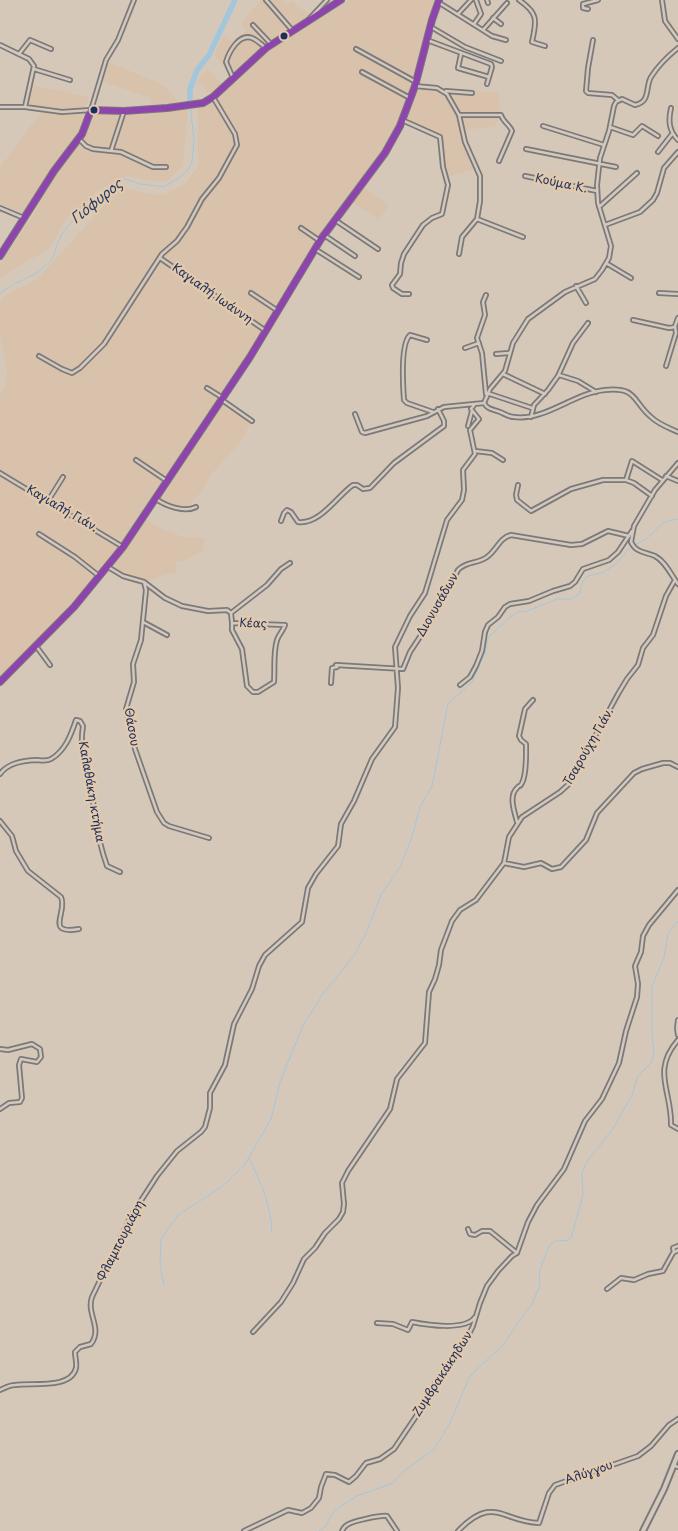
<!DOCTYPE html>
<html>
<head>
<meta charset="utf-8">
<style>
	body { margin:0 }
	canvas { display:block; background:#d6c8b8 }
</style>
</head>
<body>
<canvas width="678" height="1531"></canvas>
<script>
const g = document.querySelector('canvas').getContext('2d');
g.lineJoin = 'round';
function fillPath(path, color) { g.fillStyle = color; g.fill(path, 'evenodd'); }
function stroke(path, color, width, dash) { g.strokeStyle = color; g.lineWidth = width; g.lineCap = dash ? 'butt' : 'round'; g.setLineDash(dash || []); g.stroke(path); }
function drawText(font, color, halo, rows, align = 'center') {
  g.font = font + ' "Playpen Sans",sans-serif'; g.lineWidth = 4.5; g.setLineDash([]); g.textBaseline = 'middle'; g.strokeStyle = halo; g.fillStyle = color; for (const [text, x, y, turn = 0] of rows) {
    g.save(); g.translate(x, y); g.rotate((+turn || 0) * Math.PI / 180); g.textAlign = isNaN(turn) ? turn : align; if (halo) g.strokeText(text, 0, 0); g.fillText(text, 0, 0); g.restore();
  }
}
fillPath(new Path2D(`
	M260,0H284L288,4L292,1L298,7L319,18L350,0H435L412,87L435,89L446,93L448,92L447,90L499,92L500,116L495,127L461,130L464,143L476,169L448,177L444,163L443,141L440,135L400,118L386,149L359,184L389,205L379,220L347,199L312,248L271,318L218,399L251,423L239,444L213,472L202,491L193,501L191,508L172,505L154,496L140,516L162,529L184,537L205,538L203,551L183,561H176L177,572L165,575L148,581L116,570L107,564L59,618L0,679V396L5,385L7,371L0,336V302L4,296L37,279L121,187L154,195L166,194L184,184L196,170L198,169V108L208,106L218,98L215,95L212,96L197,81L208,69L226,89L236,81L214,55L224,34L233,42L246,31L241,24Z
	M108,62L155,81L165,87L179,102L151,104L150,98L101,81Z
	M32,85L89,97L75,141L24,213L0,204V167L44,108L27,106Z
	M188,108L183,166L167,181H152L128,176L114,181L94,194L83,206L67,218L49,249L9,272L0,278V264L35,212L57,173L85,135L91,117L94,114Z`), '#d9c2ac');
stroke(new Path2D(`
	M0,294C12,282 31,279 43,268C58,255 53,252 60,238C67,222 110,183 126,179L140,184L164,187L180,177L189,169L192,162L194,139L190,105
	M635,545L647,538L664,522L678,519
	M249,1158C261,1183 271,1205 272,1233
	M164,1285L160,1265L161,1239L177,1216L224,1185L245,1164L271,1119L280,1082L303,1025L325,991L354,956L367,931L381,895L400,867L412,837L420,807L432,786L448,704L472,682L485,653L488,638L510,617L518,612L527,611L557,599H571L579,594L583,581L588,576L604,572L617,563L631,546
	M319,1531L325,1527L332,1514L341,1506L357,1496L393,1483L403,1472L434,1449L449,1425L470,1376L504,1344L519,1321L532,1304L540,1285L539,1272L549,1246L557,1240L567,1241L571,1238L583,1195L582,1172L588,1160L603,1142L615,1125L632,1095L638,1076L652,1062L654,1052L652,1034V986L664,958L668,934L678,921`), '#a2c6dc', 1);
stroke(new Path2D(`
	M190,105V89L197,70L209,55L235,0`), '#a2c6dc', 5.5);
const street = new Path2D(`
	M266,0L292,30
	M487,0L488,3
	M519,0C538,13 537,20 532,42L545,46
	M662,0L665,21L678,39
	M438,2L492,36L506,40
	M588,9L583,8V4L598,0
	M458,14L471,0
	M493,18L501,24
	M309,19L327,0
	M474,24L481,14L476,0
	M253,25L271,44
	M431,27L465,47L501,61
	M483,30L507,3
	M427,40L491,64L492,67L487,84
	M593,40L588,68L586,91L588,93L612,95L618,100
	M0,45L29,59L34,66L25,107
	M356,49L416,82
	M19,54L30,40L51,49
	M461,54L458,68L489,77
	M34,69L70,80
	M362,72L410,98
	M233,78L226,62C229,52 239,33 252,38C257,40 262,45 266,48
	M415,86L437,88L447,94L459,115L465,142L480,176V201L477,219L462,237L459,254
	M446,91L472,93
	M0,107H25L62,112L91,110L106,60L118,40L134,0
	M671,108C668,121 669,131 678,140
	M459,115H501C503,122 510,125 512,131L499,161
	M402,120L440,137L443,167L448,185L442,214L432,218L423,225L404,254L401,263L400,274L392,285L393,288L402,294H409
	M543,126L604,145
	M610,127L633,135L642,126L658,136
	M79,139L86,146L93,149L121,152L153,167H166
	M526,149L616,167
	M111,151L124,111
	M658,152L672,134
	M525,176L597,191
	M599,207L637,173
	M0,208L24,218
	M477,219L523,237
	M335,220L378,249
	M605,225L640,212L653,200L657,193L664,168L678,152
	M301,228L320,241
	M324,235L355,256
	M315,249L359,277
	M160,258L266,331
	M606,263L631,278
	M576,286L586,303
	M251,293L278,311
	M659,293L678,294
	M633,320L669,328L675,327
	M427,340L410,335C400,344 403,386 404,400L407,403L433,412
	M465,348L479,343
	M496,354L509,353
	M39,356L62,369L72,373L80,368L104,344L162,254L177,241L187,227L202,199L219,178L237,145L235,134L213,97
	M666,366L676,333L675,326L678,318
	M503,374L545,394
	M559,375L578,381L596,392
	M207,388L223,398
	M487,393L532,408
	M486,394L482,353L477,338L485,315L483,302L486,295
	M222,400L252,421
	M484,403L490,389L505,371L513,343L528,319L565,292L595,279L602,270L609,258L611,246L598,203L597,185L600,158L609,131L614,106L616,102L622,99L635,105C651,102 645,87 651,77C658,66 668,56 678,48
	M484,403C488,410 493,409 500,412C505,414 509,417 514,417C546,421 573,393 605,390C638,387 632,401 651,417C658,424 669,428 678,432
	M355,414L362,432L365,433L427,416L444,407L484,403
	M531,417L534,405L548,390L558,376L573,343L588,323
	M468,426L472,411
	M475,451L492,453L503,460
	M136,460L167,481
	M678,463L655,490L634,526L631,542C636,553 646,552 655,556C666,562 671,575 678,584
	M0,473L123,547
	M666,476L678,481
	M626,480L632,461L662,480
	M518,485L516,495L517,500L531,511L571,489L603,480H626L634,483L652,496
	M156,499C166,506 185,513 196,507
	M48,501L63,477
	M281,521L284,513L287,510L291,512L298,522C320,525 337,496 353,485H357L363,489L370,488L394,463L444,426V421L438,409
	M39,534L75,557L99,576
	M108,567L123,576L144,582L165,598L182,606L208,611L227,610L231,613
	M144,582L146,590L141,640L133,664L134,682L126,709L135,749L157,812L164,823L169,826L209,838
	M231,613L232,623L285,625C283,631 279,634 277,640C273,653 275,668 274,682L258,692H253L247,686L242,649L232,630V623
	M231,613L267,585L281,569L290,563
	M143,622L167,635
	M36,646L50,665
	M331,683L332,668L337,667L336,665L403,669L410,652L431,620L458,570C466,561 478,564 487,557C497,550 499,538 511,535L571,545L582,544L608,531L629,536
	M460,685L470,677L476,666L482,651L485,632L488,625L498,617L505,607L510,604L529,601L553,591L570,586L575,582L583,569L609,560L618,552L632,531
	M0,774C8,763 22,761 35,760C40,760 46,762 51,759C65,751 71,735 76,720L80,721L83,726C79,753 86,758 91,782C93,792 93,803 94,813C97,831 101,849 107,866L120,872
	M0,821L12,836L16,851L28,871L61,897C68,912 44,935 79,929
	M517,822C515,813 508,796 517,788C521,783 519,789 522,783C527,773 526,754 526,744L521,740L519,736L525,709L533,700
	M504,863L524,867L541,863L552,869L561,867L586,840L597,813L634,773L642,769L663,763H670L678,767
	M678,1020L677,1028L678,1035
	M678,1040C651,1071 672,1091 671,1125L678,1129
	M0,1049L8,1050L32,1044L40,1049L41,1057L37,1062L21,1059L19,1065L22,1098L20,1102L9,1103L0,1109
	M468,1229L470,1234L475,1235L482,1231H490L517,1253
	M674,1252L673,1248L678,1246
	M607,1289L621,1278L634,1280L648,1274L663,1271L673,1253L678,1250
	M377,1323L393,1324L408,1330L412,1322C427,1325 466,1331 475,1317
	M253,1332L281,1302L293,1283L304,1259L315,1248L325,1233L339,1219L343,1212L344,1204L342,1183L348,1171L390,1109L397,1079L425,1043L429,992L435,979L439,965L441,950L452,921L460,910L476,900L504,863L509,837L522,817L560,792L570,783L579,762L592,742L618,694L627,679L638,665L643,648L653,635L666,596L675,580
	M0,1390C5,1388 9,1385 15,1385C30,1382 71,1390 76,1368C77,1363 75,1357 75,1352L80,1347L91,1344C103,1328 86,1314 92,1297L131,1216L157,1176L177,1151L201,1132L205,1127L210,1108V1093L225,1065L234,1024L252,989L259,966L265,955L302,922L308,888L316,874L338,846L341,824L354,801L372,759L395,727L398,688L395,647L410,616L425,593L447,520L462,500L464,490L463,470L475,454L470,430L479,419L471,409L475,404
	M673,1465L678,1467
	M244,1531L288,1510L302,1513L311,1508L319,1498L321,1487L326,1474L335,1475L349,1482L356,1476L366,1463L380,1459L394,1449L425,1403L435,1383L457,1355L466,1340L473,1326L480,1303L487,1286L498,1271L512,1256L517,1253L528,1222L537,1205L564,1169L585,1121L602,1099L619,1063L626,1031L637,997L638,984L635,966L641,952L643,936L649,925L678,890
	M342,1531C343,1529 345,1526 347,1525C352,1521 381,1515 387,1516L397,1531
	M458,1531C494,1494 502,1522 539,1523L549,1493L555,1485L638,1456L651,1446L669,1425L678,1419`);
const secondary = new Path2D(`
	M0,256L54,171L82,134L91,110L124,111L167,108L203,103L213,97L266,48L341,0
	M0,682L74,607L123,547L250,357L321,239L385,153L400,126L415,86L432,20L439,0
	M643,1531L664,1489L678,1454`);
stroke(street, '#7b797a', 6);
stroke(secondary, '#7b797a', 8);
stroke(street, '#d2c8bc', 2.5);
stroke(secondary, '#d2c8bc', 4);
stroke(new Path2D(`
	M0,256L54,171L82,134L91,110L124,111L167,108L203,103L213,97L266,48L341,0
	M0,682L74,607L123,547L250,357L321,239L385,153L400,126L415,86L432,20L439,0`), '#8e44ad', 6);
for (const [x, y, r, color] of [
	[284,36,4.5,"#1b2f5e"],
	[94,110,4.5,"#1b2f5e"]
]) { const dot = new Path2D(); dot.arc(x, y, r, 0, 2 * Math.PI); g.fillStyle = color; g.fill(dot); stroke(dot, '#e3c9ab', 2); }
drawText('12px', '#1b2f5e', '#e3c9ab', [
	["Κούμα Κ.",561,184,12],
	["Καγιαλή Ιωάννη",212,294,35],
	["Καγιαλή Γιάν.",62,509,30],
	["Διονυσάδων",438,605,-60],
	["Κέας",253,624,2],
	["Θάσου",131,727,80],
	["Τσαρούχη Γιάν.",589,747,-60],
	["Καλαθάκη κτήμα",91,792,80],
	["Φλαμπουριάρη",121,1241,-63],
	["Ζυμβρακάκηδων",443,1374,-57],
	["Αλύγγου",589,1473,-19]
]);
drawText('italic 14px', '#263e6c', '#e3c9ab', [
	["Γιόφυρος",97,202,-39]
]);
</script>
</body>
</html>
